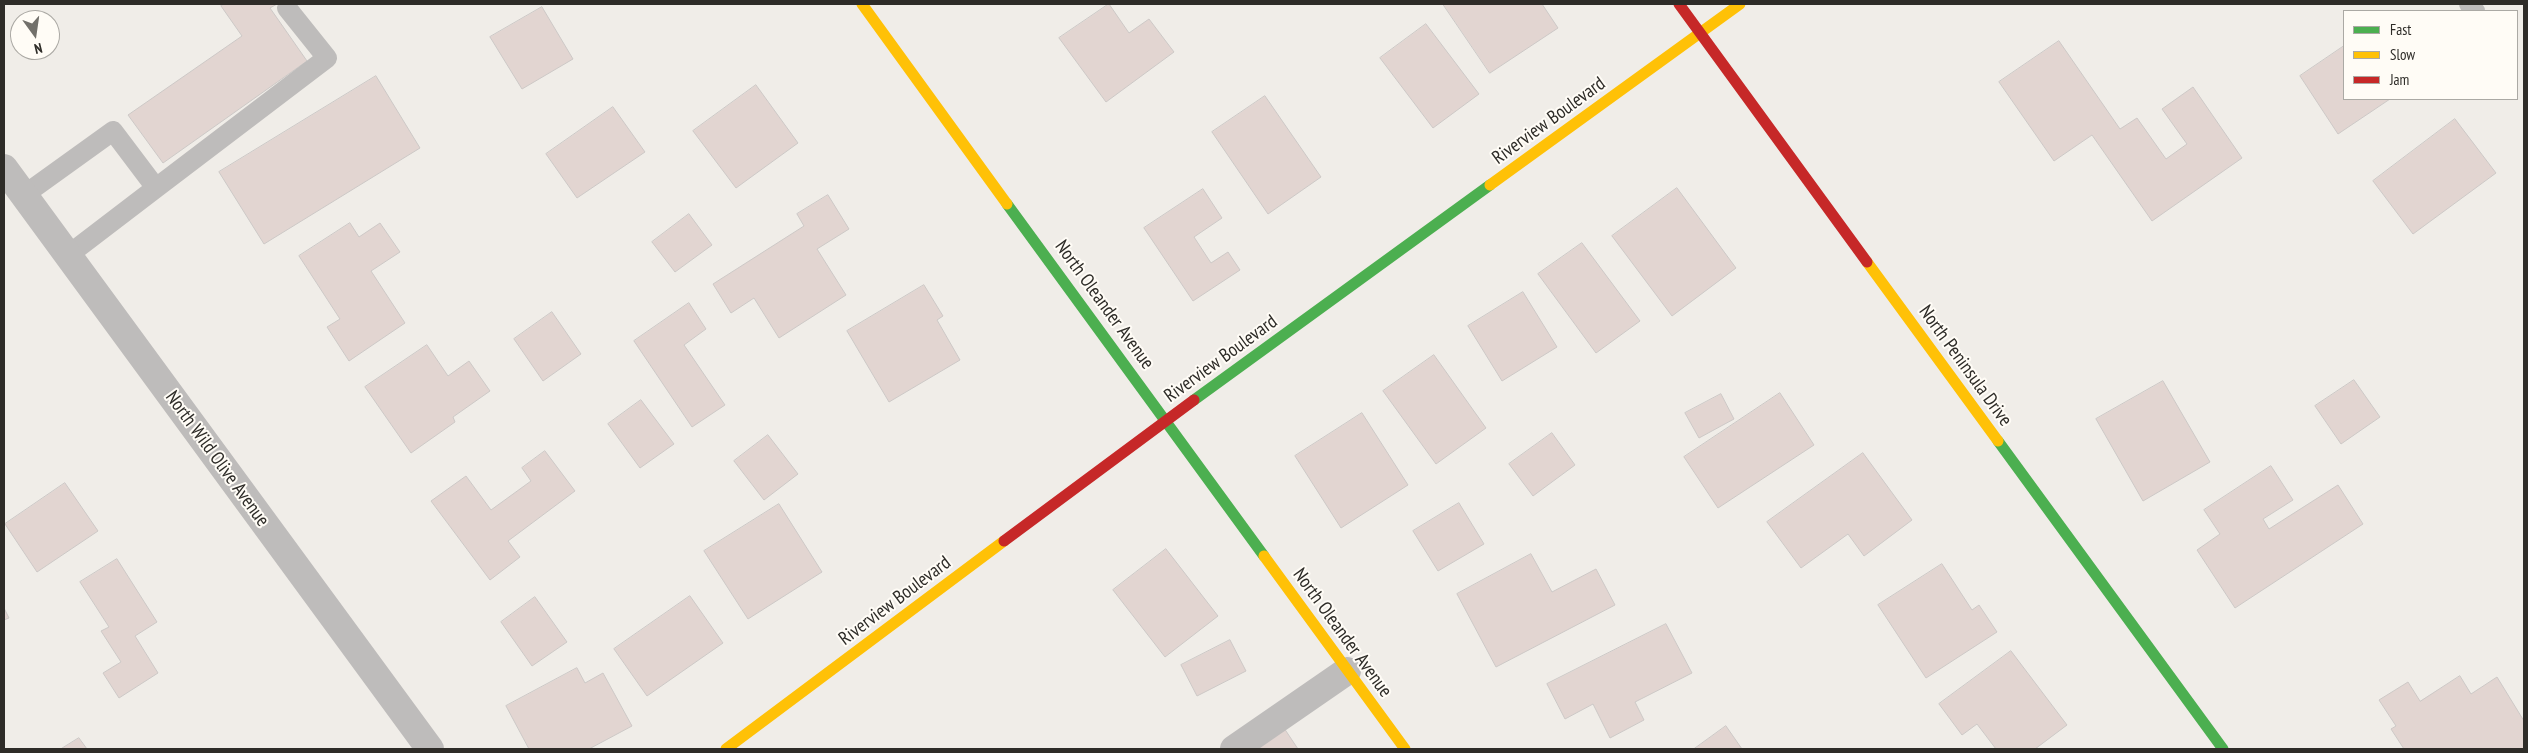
<!DOCTYPE html>
<html>
<head>
<meta charset="utf-8">
<style>
	body { margin:0 }
	#map { position:relative; width:2528px; height:753px; overflow:hidden; background:#f0ede8; font-family:"PT Sans Narrow",sans-serif }
	canvas { display:block }
	.frame { position:absolute; inset:0; border:5px solid #2e2c28; pointer-events:none }
	.legend { position:absolute; left:2343px; top:10px; width:175px; height:90px; box-sizing:border-box; background:#fffcf6; border:1px solid #aba9a4; margin:0; padding:6px 9px; list-style:none; font-size:15px; color:#2e2c28 }
	.legend li { display:flex; align-items:center; gap:10px; height:25px }
	.legend b { width:25px; border:1px solid #aba9a4 }
	.north { position:absolute; left:10px; top:10px; width:50px; height:50px; box-sizing:border-box; background:#fffcf6; border:1px solid #aba9a4; border-radius:50%; rotate:166deg; font-size:14px; font-weight:700; line-height:20px; text-align:center; color:#2e2c28 }
	.north::after { content:''; display:block; margin:auto; width:18px; height:22px; background:#72706b; clip-path:polygon(50% 0,100% 100%,50% 72%,0 100%) }
</style>
</head>
<body>
<div id="map">
<canvas width="2528" height="753"></canvas>
<div class="frame"></div>
<ul class="legend">
<li><b style="height:6px;background:#4caf50"></b>Fast</li>
<li><b style="height:6px;background:#ffc107"></b>Slow</li>
<li><b style="height:6px;background:#c62828"></b>Jam</li>
</ul>
<div class="north">N</div>
</div>
<script>
const g = document.querySelector('canvas').getContext('2d');
g.lineJoin = 'round';
function fillPath(path, color) { g.fillStyle = color; g.fill(path, 'evenodd'); }
function stroke(path, color, width, dash) { g.strokeStyle = color; g.lineWidth = width; g.lineCap = dash ? 'butt' : 'round'; g.setLineDash(dash || []); g.stroke(path); }
function drawText(font, color, halo, rows, align = 'center') {
  g.font = font + ' "PT Sans Narrow",sans-serif'; g.lineWidth = 4; g.setLineDash([]); g.textBaseline = 'middle'; g.strokeStyle = halo; g.fillStyle = color; for (const [text, x, y, turn = 0] of rows) {
    g.save(); g.translate(x, y); g.rotate((+turn || 0) * Math.PI / 180); g.textAlign = isNaN(turn) ? turn : align; if (halo) g.strokeText(text, 0, 0); g.fillText(text, 0, 0); g.restore();
  }
}
const building = new Path2D(`
	M225,4H277L270,8L307,61L163,163L128,115L242,36L221,6Z
	M1109,4L1129,33L1149,19L1174,52L1106,102L1059,38Z
	M1443,4H1542L1558,28L1490,73Z
	M542,7L573,59L522,89L490,37Z
	M1426,24L1479,94L1433,128L1380,58Z
	M2059,41L2120,129L2137,118L2166,159L2187,144L2162,109L2193,87L2242,158L2152,221L2092,135L2054,161L1999,82Z
	M2344,46V99H2390L2338,134L2300,76Z
	M376,76L420,148L264,244L219,172Z
	M756,85L798,143L736,188L693,131Z
	M1265,96L1321,177L1268,214L1212,132Z
	M613,107L645,152L577,198L546,154Z
	M2455,119L2496,173L2413,234L2373,181Z
	M1677,188L1736,268L1672,316L1612,236Z
	M1203,189L1222,218L1194,237L1211,263L1228,252L1240,270L1193,301L1144,228Z
	M828,195L849,229L817,249L846,295L779,338L754,298L731,313L713,284L804,226L797,214Z
	M689,214L712,245L675,272L652,242Z
	M350,223L359,237L380,223L400,252L371,271L405,323L349,361L327,327L340,319L299,256Z
	M1582,243L1640,321L1596,353L1538,274Z
	M924,285L943,316L937,320L960,360L889,402L847,331Z
	M1523,292L1557,347L1502,381L1468,326Z
	M689,303L706,329L684,345L725,405L692,427L634,341Z
	M552,312L581,354L543,381L514,339Z
	M427,345L448,376L469,361L490,391L453,417L455,422L411,453L365,387Z
	M1434,355L1486,428L1436,464L1383,391Z
	M2354,380L2380,417L2341,444L2315,406Z
	M2163,381L2210,462L2143,501L2096,419Z
	M1780,393L1814,445L1718,508L1684,457Z
	M1721,394L1734,419L1699,438L1685,413Z
	M641,400L674,444L640,468L608,424Z
	M1362,413L1408,485L1341,528L1295,456Z
	M1552,433L1575,465L1533,496L1509,464Z
	M768,435L798,474L764,500L734,461Z
	M545,451L575,491L508,541L520,557L490,580L431,501L466,476L491,510L531,481L522,468Z
	M1863,453L1912,520L1864,556L1848,534L1801,568L1767,522Z
	M2271,466L2293,500L2263,519L2269,529L2338,485L2363,524L2235,608L2197,550L2220,534L2204,510Z
	M65,483L98,531L37,572L5,524Z
	M1459,503L1484,544L1438,571L1413,531Z
	M779,504L822,572L748,619L704,551Z
	M1166,549L1218,616L1165,657L1113,590Z
	M1531,554L1552,592L1596,569L1615,605L1496,667L1457,594Z
	M117,559L157,622L135,636L158,673L119,698L103,673L121,662L101,631L109,627L80,582Z
	M1942,564L1972,610L1979,605L1997,632L1926,678L1878,605Z
	M690,596L723,643L647,696L614,649Z
	M535,597L567,642L532,666L501,622Z
	M4,608L9,618L4,620Z
	M1666,624L1692,673L1635,702L1644,720L1610,738L1593,704L1565,719L1547,684Z
	M1230,640L1246,671L1197,696L1181,665Z
	M2011,651L2067,725L2035,749H1996L1977,724L1962,735L1939,704Z
	M577,668L585,683L603,673L632,726L589,749H529L506,706Z
	M2460,676L2471,694L2497,677L2524,721V749H2404L2391,729L2396,726L2379,700L2408,682L2420,701Z
	M1726,726L1742,749H1694Z
	M1284,728L1298,749H1251Z
	M79,738L87,749H61Z`);
fillPath(building, '#e2d5d1');
stroke(building, '#ccc8c6', 1);
stroke(new Path2D(`
	M2469,4L2475,11
	M156,188L327,58L287,8
	M24,195L113,131L156,188L67,256`), '#bebcbb', 20);
stroke(new Path2D(`
	M4,168L430,749
	M1234,749L1347,671`), '#bebcbb', 28);
stroke(new Path2D(`
	M1007,204L1264,556
	M1194,400L1490,185
	M1998,441L2223,749`), '#4caf50', 11);
stroke(new Path2D(`
	M862,4L1007,204
	M1490,185L1740,4
	M1867,262L1998,441
	M1264,556L1405,749
	M726,749L1004,541`), '#ffc107', 11);
stroke(new Path2D(`
	M1679,4L1867,262
	M1004,541L1194,400`), '#c62828', 11);
drawText('19px', '#2e2c28', '#fffcf6', [
	["Riverview Boulevard",1549,121,-36],
	["North Oleander Avenue",1104,305,54],
	["Riverview Boulevard",1221,359,-36],
	["North Peninsula Drive",1965,366,54],
	["North Wild Olive Avenue",217,459,54],
	["Riverview Boulevard",895,601,-37],
	["North Oleander Avenue",1342,633,54]
]);
</script>
</body>
</html>
